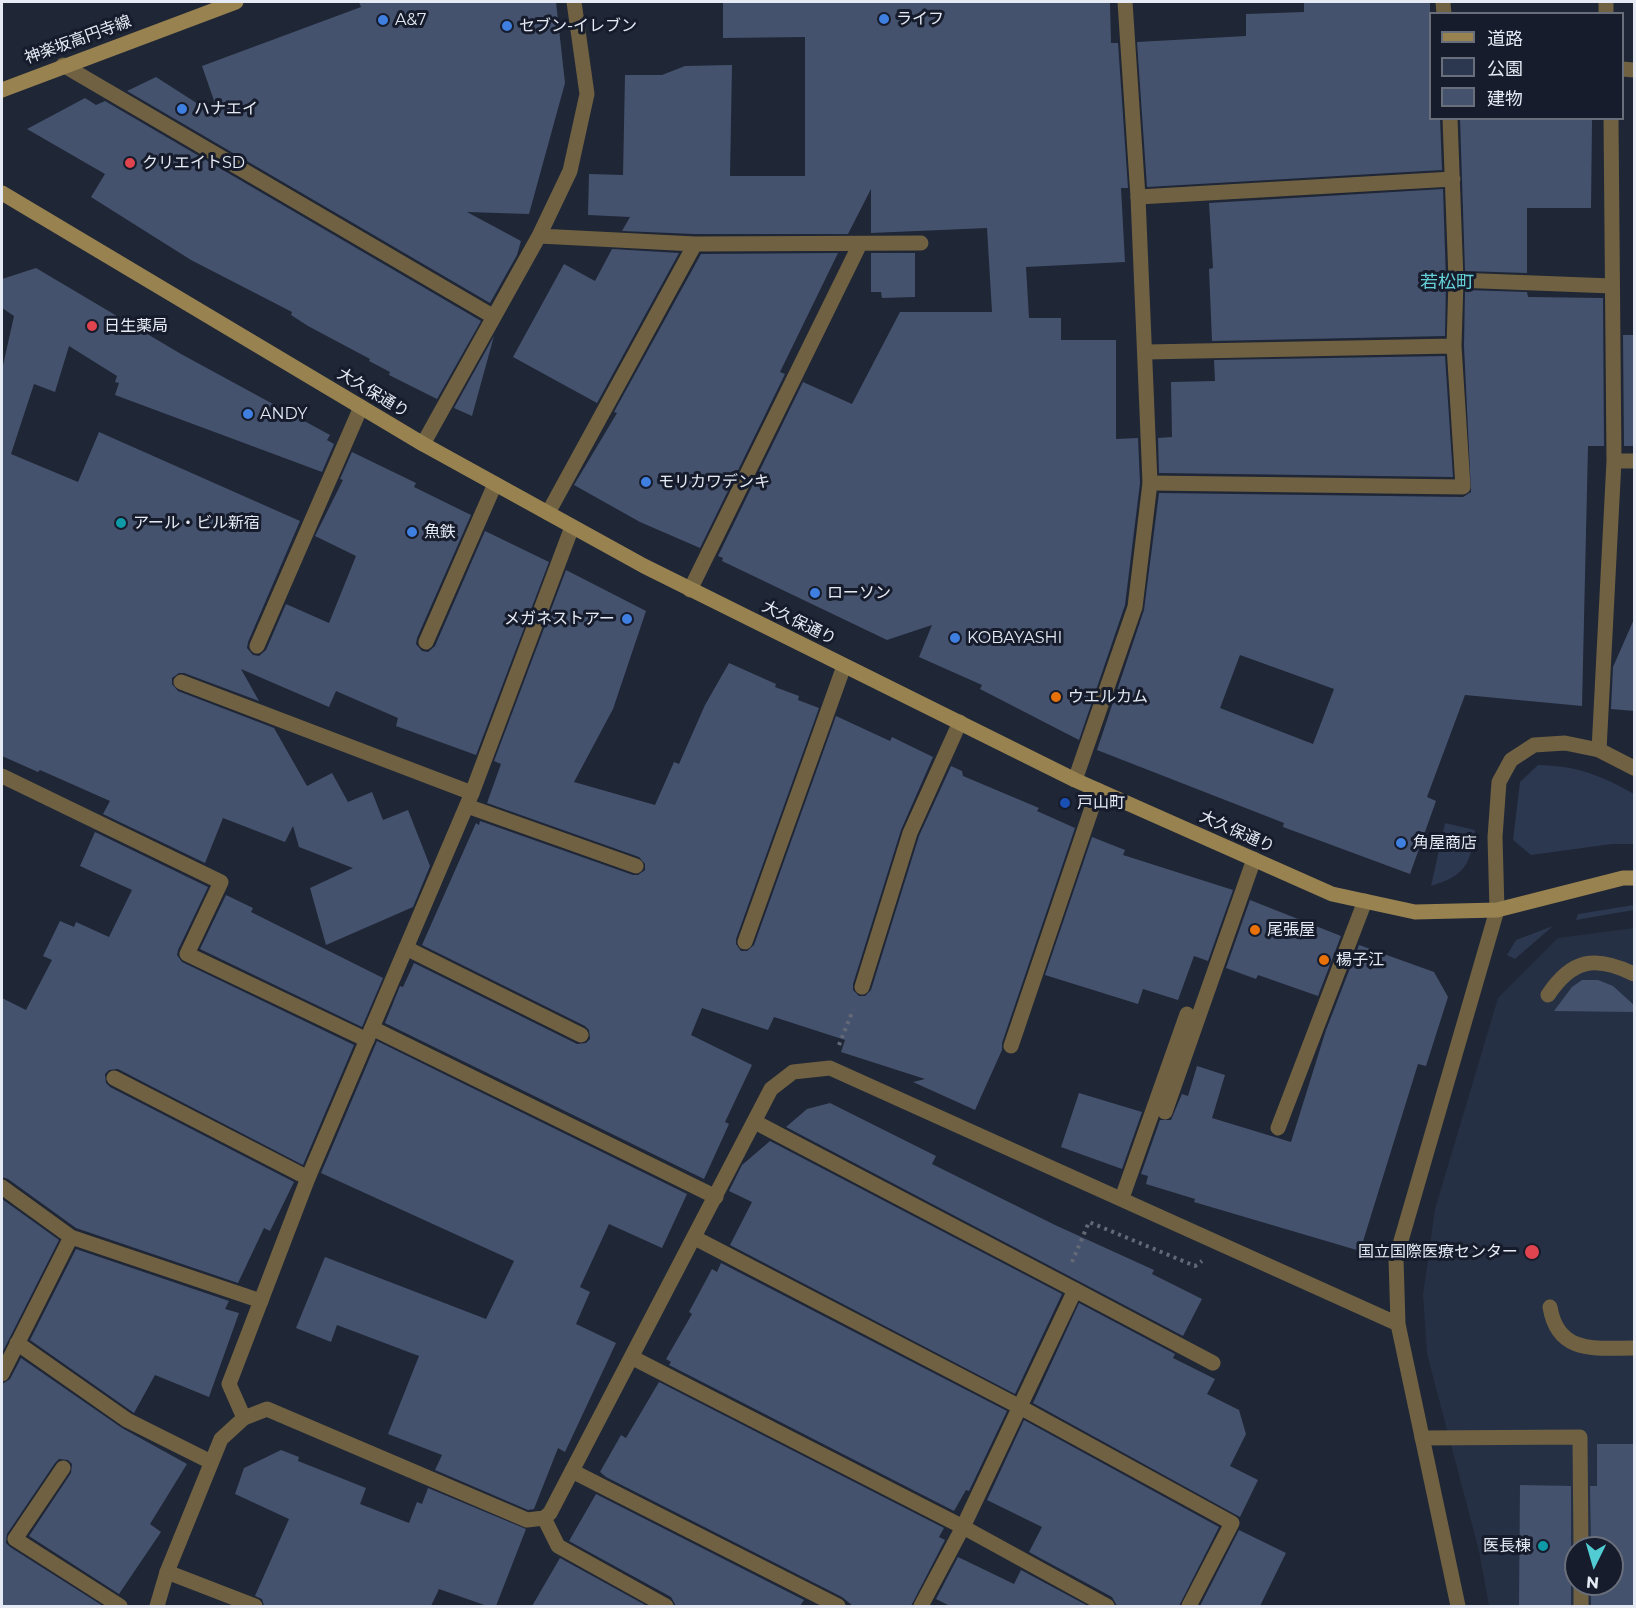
<!DOCTYPE html>
<html>
<head>
<meta charset="utf-8">
<style>
	body { margin:0 }
	#map { position:relative; width:1636px; height:1608px; overflow:hidden; background:#1f2635; font-family:Montserrat,"Noto Sans JP",sans-serif }
	canvas { display:block }
	.frame { position:absolute; inset:0; border:3px solid #e5eaf4; pointer-events:none }
	.legend { position:absolute; left:1429px; top:12px; width:195px; height:108px; box-sizing:border-box; background:#161c2b; border:2px solid #696e7b; margin:0; padding:8px 10px; list-style:none; font-size:18px; color:#e5eaf4 }
	.legend li { display:flex; align-items:center; gap:12px; height:30px }
	.legend b { width:30px; border:2px solid #696e7b }
	.north { position:absolute; left:1564px; top:1536px; width:60px; height:60px; box-sizing:border-box; background:#161c2b; border:2px solid #696e7b; border-radius:50%; rotate:185deg; font-size:16px; font-weight:700; line-height:24px; text-align:center; color:#e5eaf4 }
	.north::after { content:''; display:block; margin:auto; width:21px; height:27px; background:#51ccd3; clip-path:polygon(50% 0,100% 100%,50% 72%,0 100%) }
</style>
</head>
<body>
<div id="map">
<canvas width="1636" height="1608"></canvas>
<div class="frame"></div>
<ul class="legend">
<li><b style="height:8px;background:#988250"></b>道路</li>
<li><b style="height:16px;background:#2c3750"></b>公園</li>
<li><b style="height:16px;background:#45526e"></b>建物</li>
</ul>
<div class="north">N</div>
</div>
<script>
const g = document.querySelector('canvas').getContext('2d');
g.lineJoin = 'round';
function fillPath(path, color) { g.fillStyle = color; g.fill(path, 'evenodd'); }
function stroke(path, color, width, dash) { g.strokeStyle = color; g.lineWidth = width; g.lineCap = dash ? 'butt' : 'round'; g.setLineDash(dash || []); g.stroke(path); }
function drawText(font, color, halo, rows, align = 'center') {
  g.font = font + ' Montserrat,"Noto Sans JP",sans-serif'; g.lineWidth = 6; g.setLineDash([]); g.textBaseline = 'middle'; g.strokeStyle = halo; g.fillStyle = color; for (const [text, x, y, turn = 0] of rows) {
    g.save(); g.translate(x, y); g.rotate((+turn || 0) * Math.PI / 180); g.textAlign = isNaN(turn) ? turn : align; if (halo) g.strokeText(text, 0, 0); g.fillText(text, 0, 0); g.restore();
  }
}
fillPath(new Path2D(`
	M1634,928V1606H1489L1479,1551L1427,1354L1423,1295L1435,1209L1498,998L1558,938ZM1576,1548H1612V1584H1576Z`), '#263044');
fillPath(new Path2D(`
	M1538,765C1578,766 1600,775 1634,794V844H1612L1531,855L1513,840L1520,782Z
	M1445,823L1475,830C1471,864 1465,876 1431,886Z
	M1634,905V910L1576,920L1578,914Z
	M1553,926L1515,959L1507,955L1516,940Z`), '#2c3750');
fillPath(new Path2D(`
	M359,2H556L565,83L529,214L467,212L521,241L517,255L490,303L127,91L156,77L220,118L202,66L361,7Z
	M723,2H1110L1111,43H1118L1128,188H1121L1125,262L1026,267L1029,318H1061V340H1116V439L1138,438L1140,483L1125,605L1079,740L980,689L982,685L919,657L932,625L887,640L722,561L723,558L718,556L803,382L852,404L900,312H992L987,228L871,233V189L848,234H695L622,231L630,217L588,215L589,174L623,175L625,75H662L685,66L732,65L730,176H805V37L723,38Z
	M1304,2H1430L1431,118H1440L1442,170L1147,187L1137,42L1246,36V14L1304,12Z
	M85,98L96,105L105,101L481,321L437,399L389,375L390,372L369,361L370,359L308,326L291,315L292,312L191,260L91,197L105,174L27,129Z
	M1460,118L1592,120L1591,208H1527V273L1465,271Z
	M1443,189L1446,280L1445,336L1212,341L1209,269L1213,268L1209,203Z
	M612,249L679,253L597,403L513,357L564,264L595,281Z
	M838,253L780,372L785,374L700,548L640,522L574,485L617,413L614,412L701,254Z
	M871,253H915V297L882,298L881,292H871Z
	M36,268L181,354L330,435L327,440L334,444L322,472L115,395L119,383L115,382L117,376L69,346L55,392L34,384L11,454L78,482L99,432L300,521L248,642L247,648L253,655L259,656L266,650L286,604L329,623L356,556L315,536L343,480L340,479L352,452L416,483L414,487L471,515L417,638L416,644L422,651L428,652L435,646L485,531L549,562L476,755L396,726L398,718L336,691L329,707L241,669L259,701L184,673H179L172,678V684L178,691L274,728L307,786L332,773L348,802L372,792L383,820L408,810L430,866L413,907L326,945L310,888L353,868L299,847L293,826L285,842L223,818L205,863L103,814L110,801L40,770L38,772L2,756V370L14,316L2,308V279Z
	M1465,290L1527,292L1528,297L1603,298L1604,446H1588L1582,706L1465,695L1427,797L1436,801L1410,874L1283,827L1284,823L1097,750L1144,610L1159,493L1463,497L1471,492L1464,346ZM1240,655L1334,689L1313,744L1220,708Z
	M1623,335H1635V446H1624Z
	M494,336L472,416L454,408Z
	M1445,356L1453,477L1159,473L1158,438L1172,437L1171,382L1215,381L1214,360Z
	M566,570L646,611L613,709L574,782L655,805L674,762L679,764L705,705L729,663L776,684L775,687L799,696L798,700L819,708L736,939V944L741,951H747L754,945L836,716L890,741L892,737L933,757L901,830L853,984V990L859,996H865L871,990L919,836L951,766L962,771L963,776L1039,808L1037,811L1075,828L1002,1043V1050L975,1110L913,1082L925,1079L841,1052L845,1040L774,1017L768,1030L702,1008L691,1035L752,1065L725,1122L729,1124L704,1179L385,1023L400,986L403,987L414,963L577,1044L586,1043L590,1039L589,1030L585,1026L422,945L476,823L479,825L480,821L633,875H638L645,870V864L639,857L487,803L501,764L494,761Z
	M1635,617V711L1611,709L1613,667Z
	M95,832L208,887L178,950L177,955L182,962L354,1045L303,1165L118,1069L109,1070L105,1074L106,1083L110,1087L294,1182L270,1231L264,1228L238,1283L76,1228L8,1179L2,1177V998L26,1010L52,960L43,956L60,921L74,927L76,922L109,937L132,890L80,866Z
	M1092,837L1125,850L1123,855L1233,890L1208,961L1194,956L1178,1000L1143,989L1138,1004L1045,975Z
	M226,895L253,908L251,912L383,978L362,1027L200,949Z
	M1250,900L1341,936L1318,996L1258,975L1256,979L1226,968Z
	M1359,945L1434,972L1448,997L1426,1066L1418,1064L1360,1251L1194,1202L1195,1199L1146,1184L1148,1176L1141,1174L1160,1120H1171L1182,1094L1188,1096L1197,1066L1225,1075L1212,1118L1291,1142L1326,1030Z
	M1582,980H1598L1613,986L1635,1006V1012L1554,1011L1572,987Z
	M377,1041L687,1194L662,1248L609,1224L580,1287L590,1292L576,1324L616,1343L565,1452L558,1448L534,1509L528,1510L435,1470L442,1455L388,1434L419,1356L337,1325L331,1342L296,1328L325,1257L486,1319L514,1261L321,1173Z
	M1079,1093L1142,1112L1122,1169L1061,1147Z
	M830,1103L936,1156L932,1164L1055,1225L1154,1270L1152,1274L1202,1299L1183,1336L786,1127L807,1109Z
	M770,1141L1062,1294L1015,1394L730,1245L752,1202L729,1191L742,1165Z
	M2,1199L59,1240L2,1353Z
	M76,1249L229,1301L225,1309L239,1313L209,1397L155,1375L134,1413L30,1340Z
	M721,1263L1007,1411L969,1491L966,1490L954,1511L669,1365L671,1362L666,1359L692,1314L689,1312L712,1269L717,1272Z
	M1079,1303L1175,1354L1173,1358L1215,1379L1207,1394L1239,1410L1246,1434L1230,1466L1258,1480L1240,1517L1033,1403Z
	M21,1358L122,1428L187,1464L150,1524L161,1532L119,1594L29,1536L71,1473L72,1464L68,1460L59,1459L55,1463L7,1534L6,1543L10,1547L103,1606H2V1384L10,1379Z
	M659,1382L944,1528L939,1537L945,1540L911,1606H853L842,1597L606,1477L600,1472L621,1435L626,1438Z
	M1024,1420L1219,1527L1179,1606H1117L1112,1597L1029,1552L1042,1527L987,1500Z
	M1597,1444H1635V1606H1591V1584H1612V1548H1591L1590,1486H1597Z
	M281,1450L299,1457L298,1461L366,1488L360,1504L409,1523L417,1502L422,1504L428,1488L526,1529L496,1606H487L439,1589L431,1606H264L262,1599L255,1596L289,1519L235,1494L244,1468Z
	M1520,1485L1571,1486V1548L1576,1556V1576L1571,1584V1606H1519Z
	M596,1494L804,1600L800,1606H676L671,1597L569,1541Z
	M1239,1530L1286,1553L1260,1606H1200Z
	M958,1557L1014,1584L1021,1570L1088,1606H950L936,1599Z
	M560,1558L647,1606H532Z`), '#45526e');
stroke(new Path2D(`
	M839,1045L853,1010
	M1072,1262L1089,1222L1195,1266L1202,1261`), '#636976', 4, [3, 4.5]);
stroke(new Path2D(`
	M1443,2L1444,14
	M63,65L494,317
	M1622,69L1634,70
	M1138,197L1453,179
	M539,236L695,244L921,243
	M1456,280L1612,286
	M1146,352L1454,346
	M423,444L539,236L570,171L587,94L574,2
	M1150,483L1463,487L1454,346L1456,280L1450,118
	M548,513L695,244
	M690,590L860,244
	M426,642L495,484
	M257,646L361,407
	M181,682L472,793
	M2,776L221,882L187,954L367,1040
	M467,806L636,866
	M745,942L844,666
	M406,948L581,1035
	M862,987L910,833L960,722
	M1548,995C1572,959 1595,955 1634,974
	M372,1028L716,1197
	M1011,1046L1098,790
	M114,1078L308,1178
	M1165,1112L1254,859
	M1278,1128L1365,901
	M2,1187L71,1237L261,1301
	M1122,1198L1187,1014
	M1075,1290L1213,1363
	M1550,1307C1558,1355 1596,1348 1634,1348
	M17,1343L127,1420L211,1462
	M2,1374L71,1237
	M1422,1438L1580,1437L1581,1548
	M63,1468L15,1539L120,1606
	M1581,1584V1606`), '#6f6142', 15);
stroke(new Path2D(`
	M1606,2V14
	M1614,461H1634
	M1599,750L1614,461L1611,118
	M1075,780L1135,607L1150,483L1138,197L1125,2
	M755,1122L1075,1290L963,1527L921,1606
	M695,1238L1020,1407L1232,1523L1189,1606
	M633,1358L963,1527L1107,1606
	M244,1418L229,1384L308,1178L472,793L572,527
	M572,1471L838,1606
	M544,1518L558,1546L666,1606
	M167,1572L255,1606`), '#6f6142', 15);
stroke(new Path2D(`
	M157,1606L167,1572L221,1439L244,1418L267,1409L527,1520L544,1518L550,1513L771,1089L793,1072L830,1068L1398,1324
	M1458,1606L1398,1324L1396,1258L1497,910L1495,837L1499,782L1511,760L1534,745L1565,743L1599,750L1634,768`), '#6f6142', 15);
stroke(new Path2D(`
	M2,90L236,2
	M2,193L423,444L644,566L1075,780L1332,894L1415,912L1497,910L1623,878H1634`), '#988250', 15);
for (const [x, y, r, color] of [
	[884,19,6,"#3f7fe0"],
	[383,20,6,"#3f7fe0"],
	[507,26,6,"#3f7fe0"],
	[182,109,6,"#3f7fe0"],
	[130,163,6,"#e0444e"],
	[92,326,6,"#e0444e"],
	[248,414,6,"#3f7fe0"],
	[646,482,6,"#3f7fe0"],
	[121,523,6,"#0f9aa8"],
	[412,532,6,"#3f7fe0"],
	[815,593,6,"#3f7fe0"],
	[627,619,6,"#3f7fe0"],
	[955,638,6,"#3f7fe0"],
	[1056,697,6,"#e8710a"],
	[1065,803,6,"#1a4fb4"],
	[1401,843,6,"#3f7fe0"],
	[1255,930,6,"#e8710a"],
	[1324,960,6,"#e8710a"],
	[1532,1252,8,"#e0444e"],
	[1543,1546,6,"#0f9aa8"]
]) { const dot = new Path2D(); dot.arc(x, y, r, 0, 2 * Math.PI); g.fillStyle = color; g.fill(dot); stroke(dot, '#161c2b', 2); }
drawText('16px', '#e5eaf4', '#161c2b', [
	["ライフ",896,19],
	["A&7",395,20],
	["セブン-イレブン",519,26],
	["ハナエイ",194,109],
	["クリエイトSD",142,163],
	["日生薬局",104,326],
	["ANDY",260,414],
	["モリカワデンキ",658,482],
	["アール・ビル新宿",133,523],
	["魚鉄",424,532],
	["ローソン",827,593],
	["メガネストアー",615,619,"right"],
	["KOBAYASHI",967,638],
	["ウエルカム",1068,697],
	["戸山町",1077,803],
	["角屋商店",1413,843],
	["尾張屋",1267,930],
	["楊子江",1336,960],
	["国立国際医療センター",1518,1252,"right"],
	["医長棟",1531,1546,"right"]
], 'left');
drawText('16px', '#e5eaf4', '#161c2b', [
	["神楽坂高円寺線",78,40,-20],
	["大久保通り",373,393,31],
	["大久保通り",799,623,26],
	["大久保通り",1237,832,24]
]);
drawText('18px', '#65d2d8', '#161c2b', [
	["若松町",1447,283]
]);
</script>
</body>
</html>
